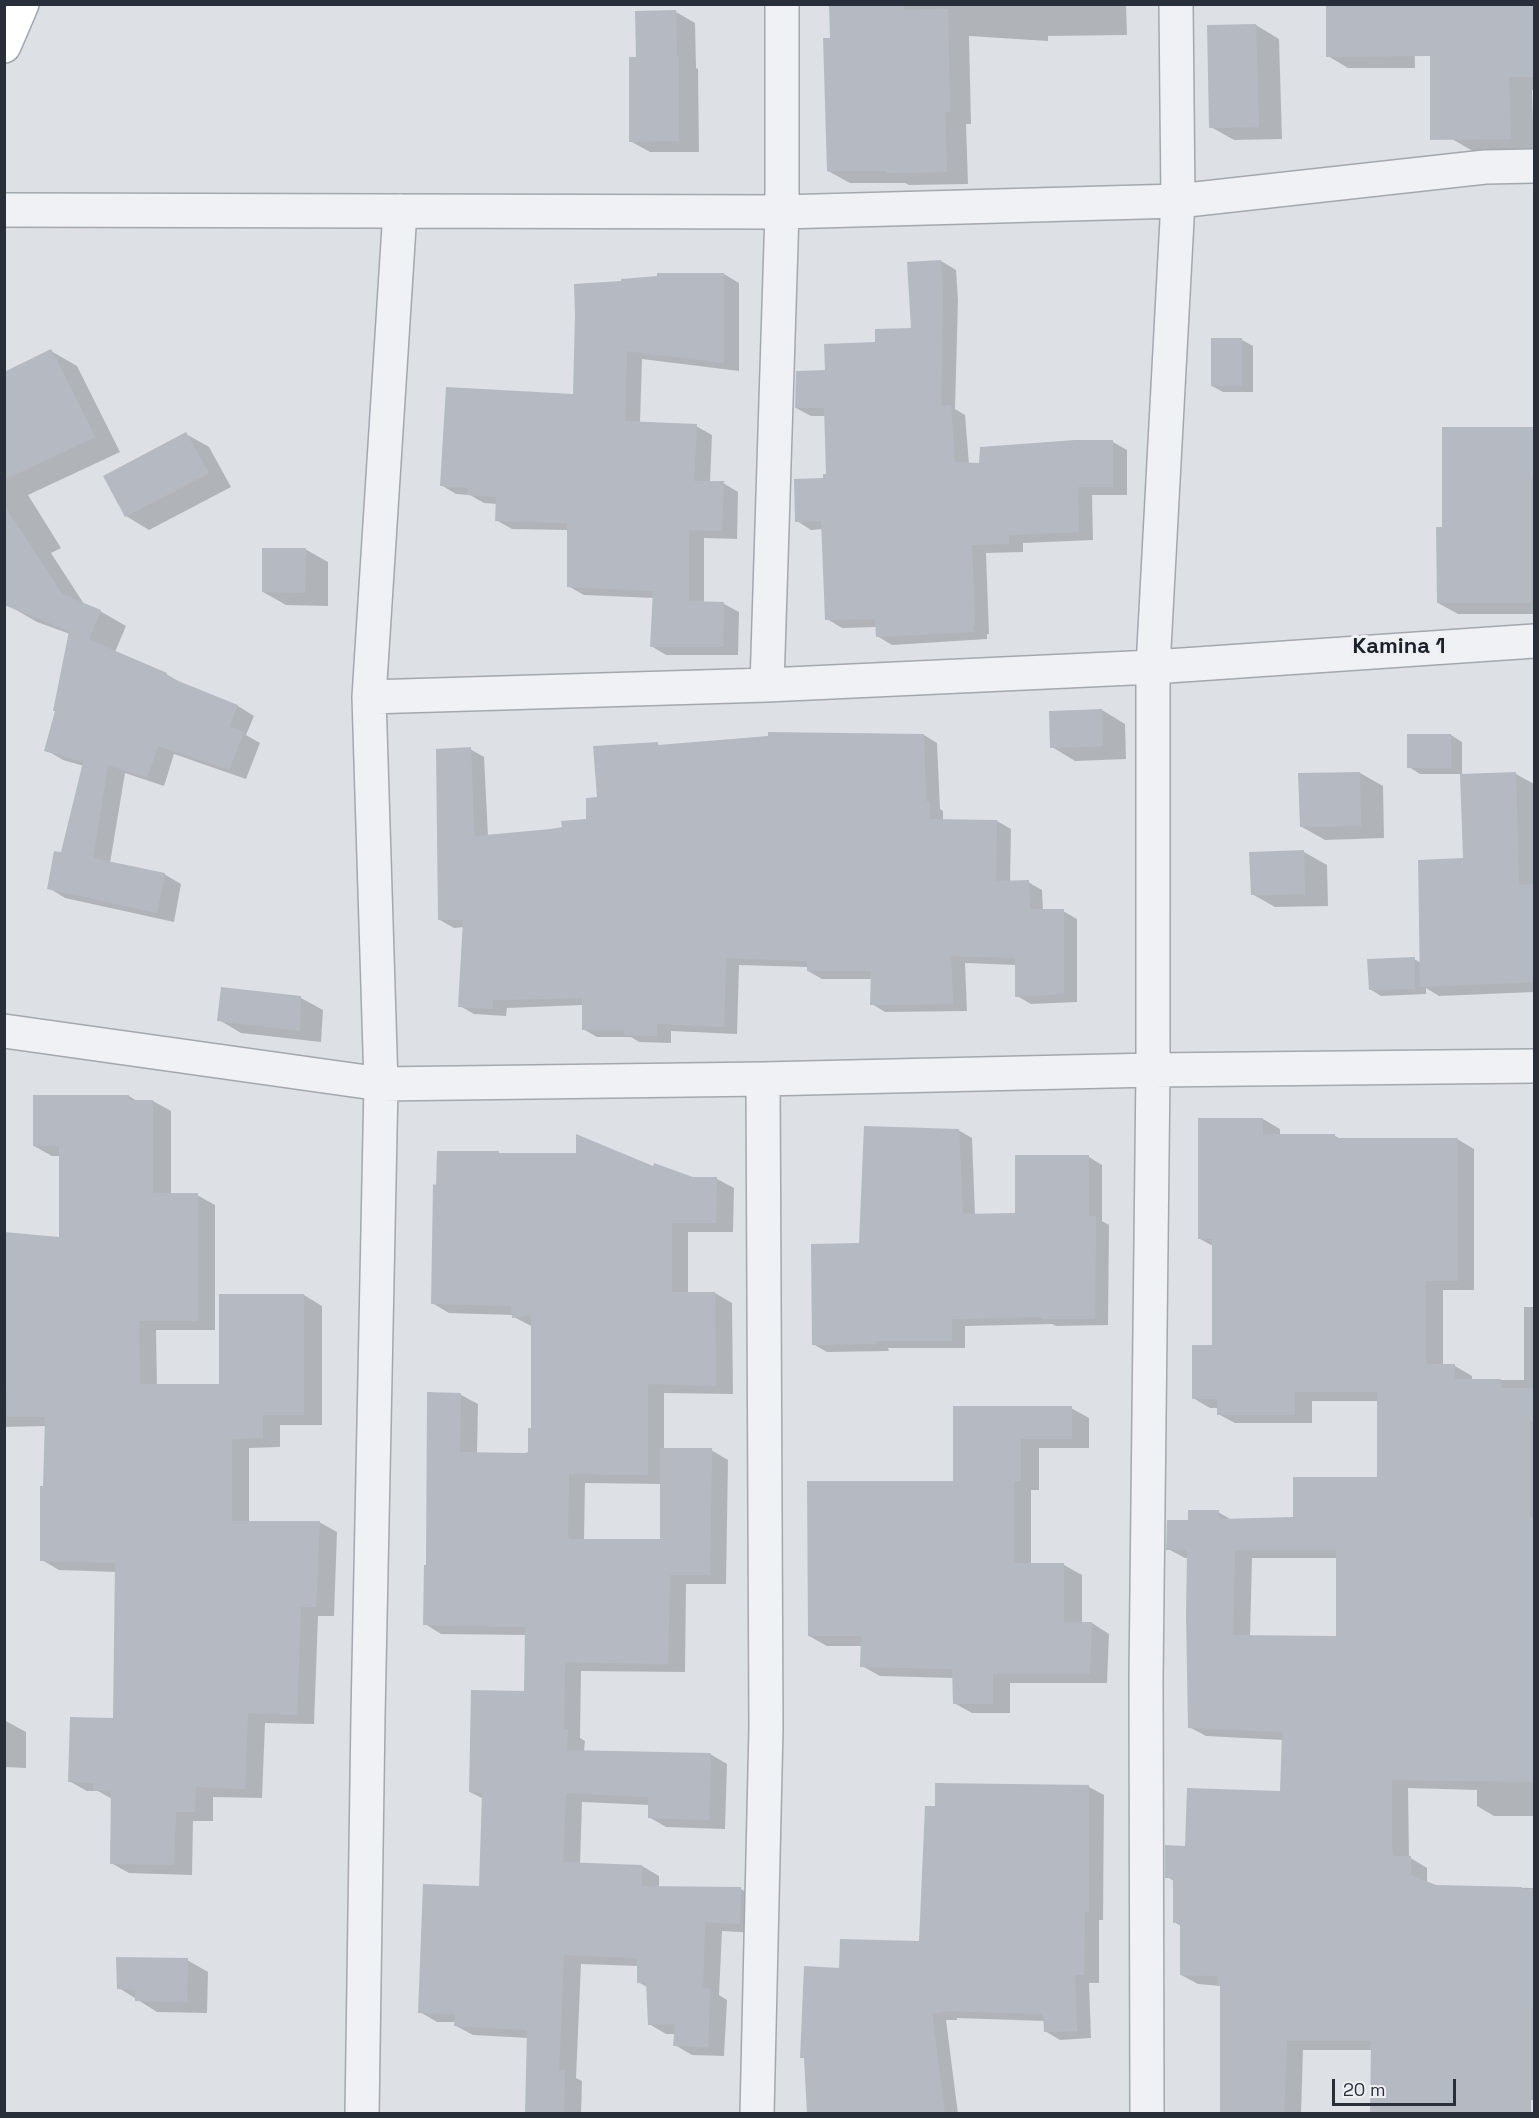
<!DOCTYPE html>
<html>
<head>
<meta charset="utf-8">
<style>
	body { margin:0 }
	#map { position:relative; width:1539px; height:2118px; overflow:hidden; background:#dde1e6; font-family:"Space Grotesk",sans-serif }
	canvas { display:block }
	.frame { position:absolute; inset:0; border:6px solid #282f3b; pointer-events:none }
	.scale { position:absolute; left:1332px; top:2079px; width:124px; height:27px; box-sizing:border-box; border:3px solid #282f3b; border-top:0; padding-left:8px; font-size:18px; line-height:21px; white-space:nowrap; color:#282f3b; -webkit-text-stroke:4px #edeff3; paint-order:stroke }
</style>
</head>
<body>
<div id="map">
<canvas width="1539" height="2118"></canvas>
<div class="frame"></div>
<div class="scale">20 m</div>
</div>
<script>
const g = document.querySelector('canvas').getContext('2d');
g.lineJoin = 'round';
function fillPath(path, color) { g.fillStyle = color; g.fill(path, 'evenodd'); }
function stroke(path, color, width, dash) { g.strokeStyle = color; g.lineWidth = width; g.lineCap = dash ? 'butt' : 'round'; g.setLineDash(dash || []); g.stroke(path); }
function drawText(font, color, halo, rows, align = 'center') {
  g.font = font + ' "Space Grotesk",sans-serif'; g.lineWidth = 6; g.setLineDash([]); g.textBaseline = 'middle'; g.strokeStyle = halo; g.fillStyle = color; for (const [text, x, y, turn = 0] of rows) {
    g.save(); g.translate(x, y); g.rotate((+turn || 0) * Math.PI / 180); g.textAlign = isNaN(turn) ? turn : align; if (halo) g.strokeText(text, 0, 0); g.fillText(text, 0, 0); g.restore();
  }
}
fillPath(new Path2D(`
	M831,4H1126L1127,35L1048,36V41L969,36L971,124H966L968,184L909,185L905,183H850L828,171Z
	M1455,4H1534V90H1532L1534,152L1476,153L1452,139Z
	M676,12L695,23L696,68L698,69L699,152H650L630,141L637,58Z
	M1256,25L1279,39L1282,139L1234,140L1211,127Z
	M1414,34L1415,68H1348L1328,56Z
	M941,261L956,270L958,300L955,409L965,415L969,464H980L1113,442L1127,450V495H1092L1093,540L1023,543V552L986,553L989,634H987V639L892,645L877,636V627L842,628L827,619L823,529L811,530L797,521L827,475L825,416H811L796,408L827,372L876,343L913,330Z
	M724,274L739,283V371L642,359L640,423L696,426L712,435L710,483H723L738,492L737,539L704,538V603L724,604L739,612L738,655H666L651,646L654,598L584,595L568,586V530L512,529L496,520L497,504L484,503L470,495L456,494L441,485L574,395L623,283L659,277V275Z
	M1242,340L1253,346V392H1223L1212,386Z
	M51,351L77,366L120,452L28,495L61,548L51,553L84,604L100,611L126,626L115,652L166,674L183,684L238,706L254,716L246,735L260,743L246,779L174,754L164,786L125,773L110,863L164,874L181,884L174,922L65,898L49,888L62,854L84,766L63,760L46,750L57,711L70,634L37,622L4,603V406Z
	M1534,424V614H1458L1438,603L1444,528L1534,429Z
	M186,434L209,447L231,487L149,530L126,516Z
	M305,549L328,562V606L286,605L263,592Z
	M1102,710L1125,724L1126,759L1075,761L1052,747Z
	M924,735L937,743L940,809L943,811V821H997L1011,829L1010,883L1028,882L1042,890L1043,911H1063L1077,919V1002L1031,1004L1017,996V965L965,963L967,1011L885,1012L872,1004V979H822L808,971V967L739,965L737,1034L671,1031V1043L639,1042L631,1037H597L583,1029V1005L507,1008L506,1016L474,1014L460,1006L464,927L454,928L440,920L470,749L484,757L488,836L552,831L588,820L598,798L657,744L661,746Z
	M1451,735L1462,742V774H1420L1409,767Z
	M1360,773L1383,786L1384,838L1325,840L1302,827Z
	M1516,774L1534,784V992L1439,996L1426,988V994L1381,996L1370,989L1414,959L1421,963L1464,860Z
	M1304,852L1327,865L1328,906L1275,907L1252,894Z
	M301,998L323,1010L321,1042L241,1033L219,1020Z
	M129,1096L137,1101H153L171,1111V1195H197L215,1205V1330H156L157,1386H221L304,1295L322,1306V1425H280V1447L249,1448V1522H319L337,1532L334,1616H318L314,1724L265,1723L262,1798L213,1797V1821H193L192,1875L129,1873L111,1863L112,1799L98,1791H87L69,1781L114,1719L117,1572L59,1570L42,1560L46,1426L4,1427V1233L61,1239V1156H52L34,1146Z
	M1263,1119L1280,1129V1136H1335L1341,1139H1457L1474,1149V1290H1443V1366H1455L1472,1376V1380H1524V1307H1534V1816H1494L1477,1806V1790L1408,1788L1409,1857L1427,1868V1883L1436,1887L1534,1888V2100H1516L1372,2050H1303L1301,2114H1221V1986L1198,1984L1181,1975V1926L1174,1922V1881L1167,1877L1186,1847L1281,1792L1283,1740L1206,1736L1189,1727L1188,1558H1185L1168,1549L1218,1512L1232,1520L1294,1518L1378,1478V1401H1312V1423H1235L1218,1414V1408H1210L1193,1398L1213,1346V1246L1200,1239ZM1252,1558H1338V1638L1250,1637Z
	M958,1130L972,1138L975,1215L1017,1214L1089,1157L1102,1165V1221L1109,1225L1108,1325L1056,1326L1052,1324L965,1326V1348H888L889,1351L827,1352L813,1344L861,1245Z
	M498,1152L503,1155L654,1168L693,1178L717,1179L734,1188L733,1232H688V1293H715L732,1303L733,1394L664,1393V1449L711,1450L728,1460L726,1584H686L685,1672L581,1671L580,1738L585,1741L584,1751L710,1754L727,1764L725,1829L666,1827L649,1817L650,1805L582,1802L580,1864L642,1866L659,1876V1887L741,1889L758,1899L757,1933L722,1931L719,1995L727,2000L724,2056L692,2055L675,2045V2034H666L649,2024L647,1987L638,1982V1966L581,1964L576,2078L582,2081L581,2114H527L529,2038L473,2035L456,2026V2022H437L420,2012L480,1888L484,1799L470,1792L525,1692L526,1635L441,1634L425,1624L427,1567L461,1395L478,1404L477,1454L525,1455L529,1453L533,1429V1327L514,1317L513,1315L449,1313L432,1303ZM585,1483L661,1484V1541H584Z
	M954,1408H1071L1089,1418V1448H1039V1490H1031V1565H1064L1082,1575V1623H1092L1109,1634L1107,1683H1010V1713H972L954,1703V1678L880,1676L862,1666L863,1646H827L809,1636L954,1482Z
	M4,1720L26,1732V1768L4,1767Z
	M1089,1787L1104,1795L1103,1920H1099V1983H1089L1091,2038L1060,2040L1045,2031V2021L957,2018V2020H946L958,2114H809L806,2059L802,2057L840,1969L920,1943Z
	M187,1960L208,1972L207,2013L157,2012L119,1988Z`), '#0003');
fillPath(new Path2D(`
	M829,4H904V10L948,9L950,112H945L947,172L886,173V171H827L823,38H830Z
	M1326,4H1534V77H1509L1511,139L1430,140V56L1326,57Z
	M676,10L677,56H679V141L629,142V57H636L635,11Z
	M1256,24L1259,127L1209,128L1207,25Z
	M941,260L943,291L941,406L951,405L955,462L979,463L980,447L1075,440H1113V487H1078L1079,532L1009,535V544L972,545L975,626H973V632L876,637L875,619L825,620L821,521L795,522L794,479L823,478V474H826L824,408H795L796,371L825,370L824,344L875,342V329L911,328L907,262Z
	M657,273H724V363L627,351L625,421L697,424L694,481H724L722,531L689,530V601L724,602L723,647H650L653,591L567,587V523L495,521L496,497L467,495L468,488L440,486L446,387L573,394L575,314L574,284L621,281V279L657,276Z
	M1211,338H1242V386H1211Z
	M51,349L95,437L4,480V372Z
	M1442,427H1534V479H1531V603H1437L1436,527H1442Z
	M186,432L209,473L125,517L103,476Z
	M4,505L62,594L101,610L89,639L4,605Z
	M262,548H306L305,593L262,592Z
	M69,631L167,673L166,676L238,705L229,727L244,732L229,770L158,746L147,778L108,765L93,858L165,873L157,913L47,889L54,851L61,852L83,762L44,751L55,711H53Z
	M1102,709L1103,746L1050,748L1049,711Z
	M768,732L924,734L926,801H930V819L997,820L996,881L1029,880L1030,909H1064V994L1015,997V958L951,956L953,1004L870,1005L871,971H807V961L726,958L724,1027L657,1024V1036L624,1035V1030H582V998L493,1000V1009L458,1007L463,920H438L436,749L471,747L474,836L551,829L562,827L561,821L586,819V798L597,797L593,746L658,742V745L768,736Z
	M1407,734H1451V768H1407Z
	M1360,772L1361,826L1300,827L1298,773Z
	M1516,772L1519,885L1534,884V982L1420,987L1418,860L1463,858L1460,774Z
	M1304,850L1305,894L1251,895L1249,852Z
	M1415,957V989L1369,990L1367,959Z
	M221,987L301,996L300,1031L217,1021Z
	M33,1095H129V1100H153V1193H198V1321H139L140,1384H219V1294H304V1415H263V1438L232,1439V1521H320L316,1607H301L297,1715L248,1713L245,1789L196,1787L195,1812H176L174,1865L110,1864L111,1791L93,1790V1783L68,1782L70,1717L113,1718L115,1563L40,1561V1486H43L45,1417H7L4,1232L59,1237V1146H33Z
	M1198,1118H1263V1134H1335V1138H1458V1281H1426V1364H1455V1379H1501V1388H1534V1421H1530V1517H1534V1782L1392,1780V1847L1393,1856H1411V1875L1436,1885L1522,1887V1889H1534V2008H1531V2114H1370L1371,2041H1287L1284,2114H1220V1986H1217L1218,1976L1180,1975V1923H1173V1878H1165V1845L1185,1846L1187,1788L1280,1791L1282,1732L1188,1728L1186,1617L1187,1550H1166L1167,1520H1188V1510H1219V1519L1293,1517V1477H1377V1392H1295V1415H1217V1399H1192V1345H1212V1239H1198ZM1235,1550H1336V1636L1233,1635Z
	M864,1126L959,1129L963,1214L1015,1213V1155H1089V1216H1096L1095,1319H1042V1317L952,1319V1341H876V1344L812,1345L811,1244L859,1243Z
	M576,1134L653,1166L654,1163L693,1177H717L716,1223H672V1292H715L716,1386L648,1384V1475L569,1474L568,1537L570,1539H660V1448H712L710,1575H670L668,1664L565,1662L564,1729H568L567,1750L711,1753L709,1820L648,1818V1797L566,1793L563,1862L642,1865V1886L741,1887L740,1924L705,1922L703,1988L710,1989L708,2047L673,2046L675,2024L648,2025L646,1983H637V1958L564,1955L559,2070H565L564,2114H525L527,2030L454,2026L455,2014L418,2013L423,1884L479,1886L482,1793L469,1792L471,1690L524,1691L525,1627L423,1625L424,1565H426L427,1392L461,1393L460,1452L525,1453L528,1452V1428H531V1315L512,1318L511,1306L431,1304L433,1184L436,1185L437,1151H499V1153H576Z
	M953,1406H1072V1439H1021V1481H1014V1563H1064V1622H1092L1090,1674H993V1704H953L952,1669L860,1667L861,1636H808L807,1481H953Z
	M935,1783L1089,1785V1912H1085L1084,1975H1075L1077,2031L1044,2032L1043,2014L943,2011V2013H932L945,2114H807L804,2058H800L804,1966L839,1968L840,1939L919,1941L925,1806H935Z
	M116,1957L188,1958L187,2002L135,2001V1990L117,1989Z`), '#b5bac2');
const minor = new Path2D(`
	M4,210L782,212L1178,201L1485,167L1534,166
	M767,685L782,212V4
	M369,697L767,685L1153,667L1534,641
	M4,1031L381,1084L763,1079L1153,1070L1534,1066
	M362,2114L368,1716L381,1084L369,697L400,211
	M757,2114L766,1728L763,1079
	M1147,2114L1146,1678L1153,1070V667L1178,201L1176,4`);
const major = new Path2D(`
	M4,46L22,4`);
stroke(minor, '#a3a8af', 36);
stroke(major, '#9ea5b0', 36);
stroke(minor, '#f0f1f4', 33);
stroke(major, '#fff', 33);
drawText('bold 22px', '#1b202b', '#edeff3', [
	["Kamina 1",1399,647]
]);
</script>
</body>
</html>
